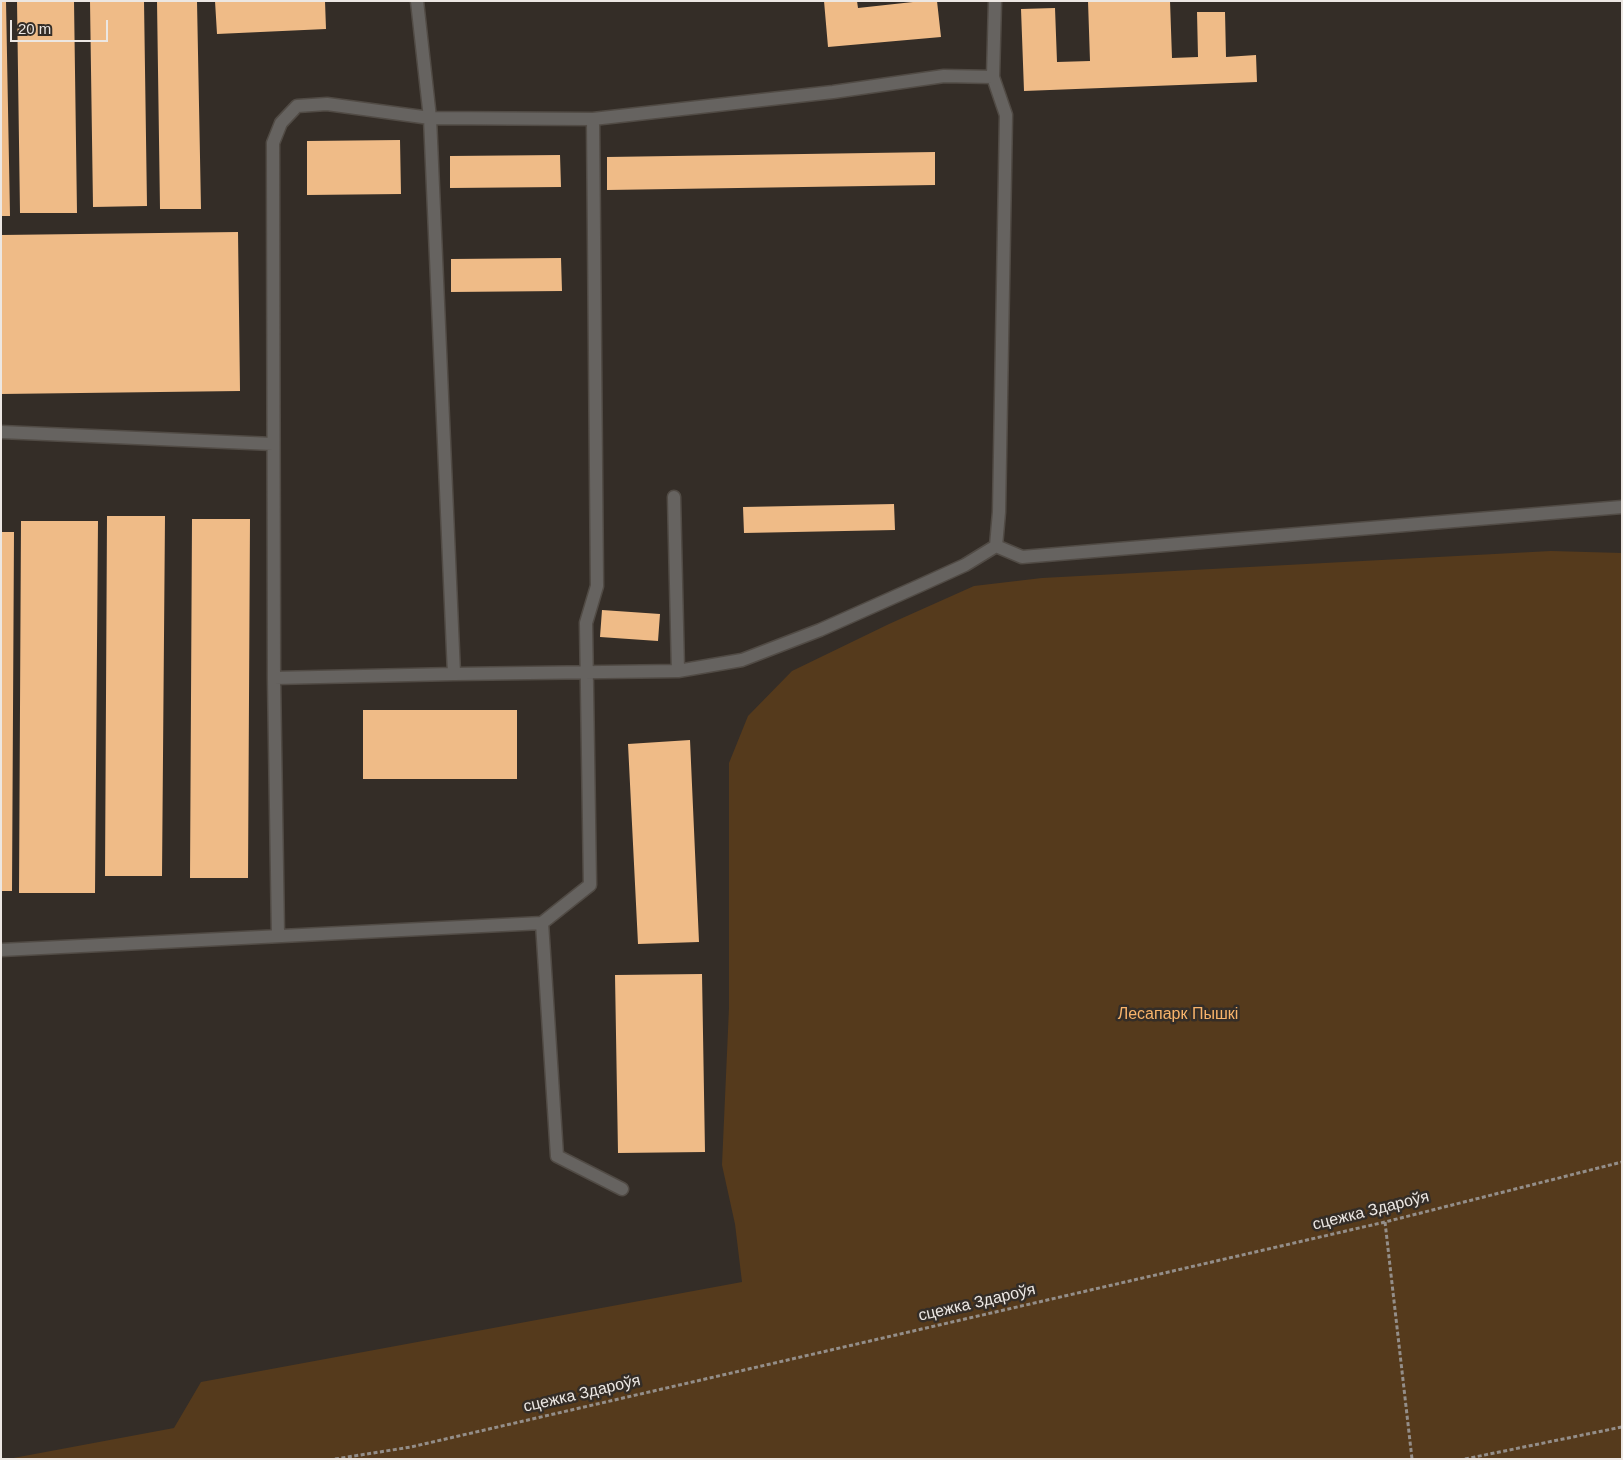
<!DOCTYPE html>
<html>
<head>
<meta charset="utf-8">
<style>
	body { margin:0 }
	#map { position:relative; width:1623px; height:1460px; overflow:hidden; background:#342d27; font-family:Arial,sans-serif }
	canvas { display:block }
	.frame { position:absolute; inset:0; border:2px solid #ece7e3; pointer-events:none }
	.scale { position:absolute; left:10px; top:20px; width:98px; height:22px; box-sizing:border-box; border:2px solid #ece7e3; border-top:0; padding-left:6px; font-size:15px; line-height:18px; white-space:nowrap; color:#ece7e3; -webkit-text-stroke:4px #342d27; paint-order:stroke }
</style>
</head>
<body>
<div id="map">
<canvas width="1623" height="1460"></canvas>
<div class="frame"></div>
<div class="scale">20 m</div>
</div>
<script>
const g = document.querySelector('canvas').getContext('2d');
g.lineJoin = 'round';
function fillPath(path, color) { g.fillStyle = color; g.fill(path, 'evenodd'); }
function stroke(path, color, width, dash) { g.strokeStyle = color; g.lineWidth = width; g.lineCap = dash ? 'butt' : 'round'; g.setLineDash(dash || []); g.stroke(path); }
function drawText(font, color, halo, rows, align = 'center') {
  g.font = font + ' Arial,sans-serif'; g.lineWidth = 5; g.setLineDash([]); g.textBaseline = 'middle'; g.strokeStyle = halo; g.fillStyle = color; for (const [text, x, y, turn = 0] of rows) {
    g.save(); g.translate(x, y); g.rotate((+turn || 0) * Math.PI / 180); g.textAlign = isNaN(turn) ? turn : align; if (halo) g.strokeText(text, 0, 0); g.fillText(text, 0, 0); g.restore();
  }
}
fillPath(new Path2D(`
	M1551,551L1622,553V1459H8L174,1428L201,1382L742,1282L735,1224L722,1165L729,1008V763L748,716L792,671L889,624L974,586L1042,578Z`), '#553a1c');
fillPath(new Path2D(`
	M1,1H6L10,216H1Z
	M17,1H74L77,213H20Z
	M90,1H144L147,206L93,207Z
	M157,1H197L201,209H160Z
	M215,1H325L326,29L217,34Z
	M824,1H857L858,8L922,1H937L941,37L828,47Z
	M1088,1H1170L1172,58L1198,57L1197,12H1225L1226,57L1256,55L1257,82L1024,91L1021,9L1055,8L1057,62L1090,61Z
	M400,140L401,194L307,195V141Z
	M935,152V185L607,190V157Z
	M560,155L561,187L450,188V156Z
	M238,232L240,391L1,394V235Z
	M561,258L562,291L451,292V259Z
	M894,504L895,530L744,533L743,507Z
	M107,516H165L162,876H105Z
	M192,519H250L248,878H190Z
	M21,521H98L95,893H19Z
	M1,532H14L12,891H1Z
	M602,610L660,614L658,641L600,637Z
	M363,710H517V779H363Z
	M690,740L699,942L638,944L628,744Z
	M702,974L705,1152L618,1153L615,975Z`), '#efbb87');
const lane = new Path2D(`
	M417,1L430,118L454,674
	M1,432L273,444
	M674,497L678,671
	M996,546L1022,557L1622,507
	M274,678L454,674L678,671L742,660L820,630L921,585L965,565L996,546L999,512L1006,115L993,77L995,1
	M542,923L557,1156L622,1189
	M278,936L274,678L273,143L281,123L297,106L327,104L430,118L593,119L833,92L944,76L993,77
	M1,950L542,923L590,885L586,623L597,586L593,119`);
stroke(lane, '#514b45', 15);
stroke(new Path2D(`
	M1385,1222L1412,1459
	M335,1459L411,1447L1385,1222L1622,1162
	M1465,1459L1622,1427`), '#948e89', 3, [4, 2.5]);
stroke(lane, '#666360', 12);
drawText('16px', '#f9b46b', '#342d27', [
	["Лесапарк Пышкі",1178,1015]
]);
drawText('16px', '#ece7e3', '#342d27', [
	["сцежка Здароўя",1371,1211,-14],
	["сцежка Здароўя",977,1303,-13],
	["сцежка Здароўя",582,1394,-13]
]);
</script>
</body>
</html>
